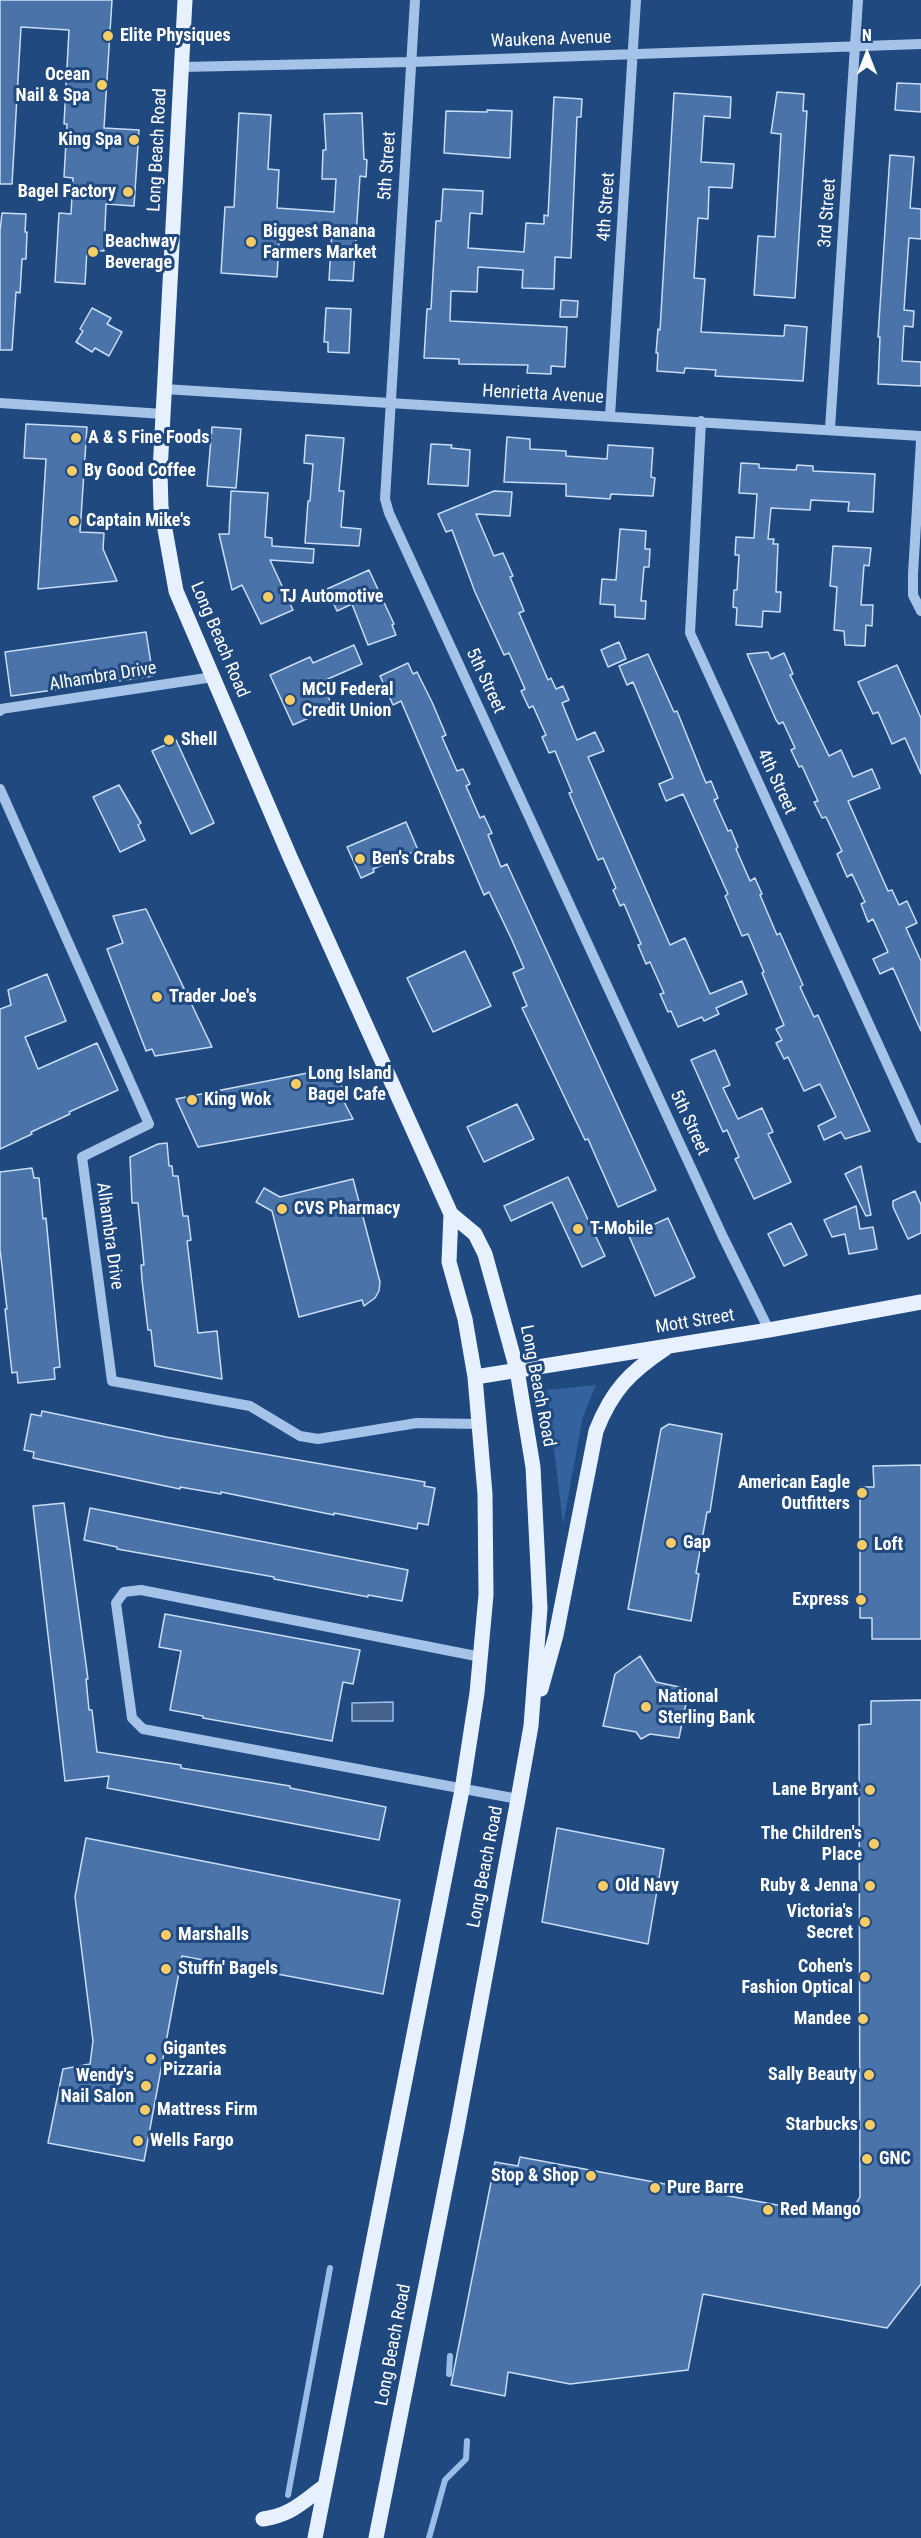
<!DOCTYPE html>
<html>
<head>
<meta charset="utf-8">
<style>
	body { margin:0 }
	#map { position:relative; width:921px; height:2538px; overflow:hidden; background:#20497f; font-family:"Roboto Condensed",sans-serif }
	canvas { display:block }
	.north { position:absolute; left:837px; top:24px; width:60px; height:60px; -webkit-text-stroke:4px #20497f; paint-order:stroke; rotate:0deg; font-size:16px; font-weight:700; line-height:24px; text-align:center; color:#fff }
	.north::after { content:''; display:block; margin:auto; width:21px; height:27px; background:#fff; clip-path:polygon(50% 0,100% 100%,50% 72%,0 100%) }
</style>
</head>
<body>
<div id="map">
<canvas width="921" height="2538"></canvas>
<div class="north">N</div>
</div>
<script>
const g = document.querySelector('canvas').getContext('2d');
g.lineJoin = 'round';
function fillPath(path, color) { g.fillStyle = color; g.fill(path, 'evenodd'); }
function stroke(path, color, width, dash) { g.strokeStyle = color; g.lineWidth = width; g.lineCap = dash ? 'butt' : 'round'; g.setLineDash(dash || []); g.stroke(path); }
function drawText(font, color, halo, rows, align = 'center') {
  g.font = font + ' "Roboto Condensed",sans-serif'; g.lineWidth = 6; g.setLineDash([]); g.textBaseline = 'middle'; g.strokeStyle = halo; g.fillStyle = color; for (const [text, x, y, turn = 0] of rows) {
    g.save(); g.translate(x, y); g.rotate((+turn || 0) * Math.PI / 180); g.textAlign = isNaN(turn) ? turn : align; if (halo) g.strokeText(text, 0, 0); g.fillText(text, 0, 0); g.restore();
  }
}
fillPath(new Path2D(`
	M596,1385L583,1417L563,1524L547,1390Z`), '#34629e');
const water = new Path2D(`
	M393,1702V1721H352V1703Z`);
fillPath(water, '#44628a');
stroke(water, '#99bde9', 1.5);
stroke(new Path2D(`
	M449,2374L450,2356
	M288,2495L330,2268
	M429,2538L445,2480L466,2459L467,2441`), '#99bde9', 6);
const building = new Path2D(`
	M0,0H112L104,128L139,130L134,206L106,204L104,251L87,250L85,284L55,282L59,213L71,214L73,178L64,177L67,124H64L69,30L21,27L12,184H0Z
	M897,83L921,84V112L895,110Z
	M777,92L804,94L803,111H807L795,298L754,295L758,236L775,237L781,134L771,133Z
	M674,93L731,97L730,118L704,116L701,162L734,164L732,188L709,187L708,219L698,218L694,278L705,279L701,332L781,336H784L785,325L807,327L803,381L715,376L716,370L685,368L684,373L657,371L658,353H656L658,329L660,330Z
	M554,97L582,99L581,117H577L571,258L555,257L554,289L522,288L523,270L478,267L477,292L451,291L450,321L567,327L565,367L551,366V374L527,373L528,365L459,364V359L424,358L427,309H431L436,221H441L443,189L483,191L482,214L470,213L468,248L524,252L526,223L544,224V215L548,216Z
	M487,110L512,111L510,158L444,153L446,111L487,112Z
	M239,113L271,115L268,169L279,170L277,208L334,212L336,179H322L323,150H326L324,114L362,113L364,159L367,160L366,177L360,176L353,281L329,280L332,230L280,227L277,277L221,273L225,207H234Z
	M890,155L914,157L910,208L921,209V239L909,238L904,310L914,311L913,327L904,326L902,361L921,362V386L878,384L880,337H878Z
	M2,213L26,214L25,232H27L26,259H22L20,293L16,292L12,350H0V231Z
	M561,300L578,301L577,317H560Z
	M92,308L111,318L107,324L122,332L109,356L95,348L92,352L76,342L83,331L80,329Z
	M326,308L351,309L349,353L328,352V342H324Z
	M26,424L87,427L80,532L104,533L103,549L117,581L38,589L46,459L24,458Z
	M212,427L241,429L236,488L207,486Z
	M306,435L344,438L339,491H344L341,527L361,529L359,546L305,543L308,501H310L313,464L304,463Z
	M507,437L530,439V449L566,451V456L607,459L608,445L653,448L651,477L655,478L653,496L611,494L610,499L566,496V484L504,482Z
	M431,444L452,445L451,448L470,450L468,486L428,484Z
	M741,463L759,464V468L796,470L797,465L813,466V471L875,474L873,512L848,511L849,502L811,500L810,510L771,508L768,539H774L773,544H778L776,592H781L780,612L763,611L762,627L736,625L737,608L733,607L734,590H737L739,555H735L736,537L754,538L757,494L739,493Z
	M231,491L268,493L265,537L272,538V546L314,549L313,563L270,560L293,610L261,624L242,585L232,590L219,534H229Z
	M494,491L512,492L510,516L476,514L494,556L503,553L513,576L510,577L524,611L519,613L548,680L551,678L556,689L563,686L569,700L562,703L577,740L595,732L604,751L588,757L670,945L685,938L710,994L742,981L747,994L716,1008L719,1014L704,1021L702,1017L678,1027L671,1011L668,1012L660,994L664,993L650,962L646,964L638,945L641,944L624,904L620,906L613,890L616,888L603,858L598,860L569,793L572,792L555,751L549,753L542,737L546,735L533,706L529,708L521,691L525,689L509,653L504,655L475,592L452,530L446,532L438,514Z
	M620,529L646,531L645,549H650L649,567H644L641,601H646L645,619L615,617V605L600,604L602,579L616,580Z
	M833,546L871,548L869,566L864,565L861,605H873L872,626L866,625L865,646L845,645L844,631L834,630L837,587L830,586Z
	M369,570L394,624L392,625L396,635L368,645L352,604L337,611L327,589Z
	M146,632L153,676L11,696L5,652Z
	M619,642L626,659L608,667L601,650Z
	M354,645L362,664L321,682L333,707L293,725L270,675L310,657L313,663Z
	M768,652L771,659L784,653L793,674L790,675L829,756L841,750L853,777L872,769L880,788L848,801L888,891L892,890L899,905L907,901L917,923L906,928L921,961V1031L893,968L880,974L873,959L888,952L873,919L868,922L861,904L865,902L852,874L847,877L837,854L842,851L826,817L822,818L814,802L818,801L802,766L799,767L791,750L795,748L783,722L779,724L776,720L747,654Z
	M648,654L674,712L677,711L706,783L711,781L718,798L714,800L728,831L731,830L738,847L736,849L750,881L755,878L762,894L760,895L777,935L780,933L803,985L800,987L814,1017L818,1015L870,1131L845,1139L841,1132L824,1140L818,1126L836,1117L820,1084L804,1091L788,1057L784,1059L776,1043L782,1040L776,1029L784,1025L762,973L764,972L748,934L742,936L725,896L728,894L683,794L666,801L659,784L673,778L633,682L627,685L619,666Z
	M408,663L413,674L417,672L432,702L446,735L442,737L457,771L463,769L470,784L466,786L480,818L484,816L492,833L488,835L501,867L507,864L656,1190L618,1207L588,1139L585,1140L522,1008L527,1006L513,973L524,968L511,938L489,892L484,895L401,701L393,705L380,676Z
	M897,665L921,718V774L905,738L892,744L878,712L873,714L858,682Z
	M176,740L214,823L191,834L152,751Z
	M119,785L141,823L138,825L145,840L120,852L93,797Z
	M406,822L418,850L373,869L374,872L361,878L347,847Z
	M146,909L212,1047L155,1056L152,1049L146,1051L107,949L123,943L113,916Z
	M465,951L491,1006L433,1032L407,978Z
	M47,974L66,1021L25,1037L38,1069L97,1043L118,1090L69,1112L70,1114L31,1132L32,1134L0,1149V1009L11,1005L8,990Z
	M715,1050L730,1085L723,1088L738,1119L762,1108L773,1132L768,1134L791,1182L754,1199L735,1159L739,1157L727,1130L723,1132L691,1060Z
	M333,1068L346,1094L341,1096L353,1119L198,1147L176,1099Z
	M517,1104L534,1139L484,1162L467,1127Z
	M167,1143L169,1166H172L173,1176H178L183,1216H188L191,1240L187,1241L198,1333L217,1331L222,1379L155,1366L151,1330H148L142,1280L141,1265H144L138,1203H132L130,1157L158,1144Z
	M861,1166L871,1215L866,1216L845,1174Z
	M32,1168L34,1178H39L43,1219L46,1218L60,1367L54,1368L55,1379L18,1383L17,1372L12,1373L5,1309H7L0,1249V1172Z
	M568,1177L605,1256L582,1267L552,1202L511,1221L504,1206Z
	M353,1179L380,1282L379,1291L375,1298L364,1306L362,1300L299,1317L272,1211L256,1202L264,1188L280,1197Z
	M915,1191L921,1205V1233L908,1239L893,1207V1201Z
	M856,1206L860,1229L873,1227L877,1249L849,1254L845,1234L832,1237L824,1220Z
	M668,1218L695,1277L655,1296L629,1236Z
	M791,1223L807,1255L784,1266L768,1234Z
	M42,1411L166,1437L425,1482L424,1486L435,1488L428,1525L418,1523L417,1529L334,1513V1515L221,1492V1494L180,1487V1489L33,1458L34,1452L24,1450L31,1414L41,1416Z
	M669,1424L722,1434L710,1512H707L696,1573L699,1574L691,1621L628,1609L661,1429Z
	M921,1465V1639H872V1618H860V1487H874L873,1466Z
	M64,1503L88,1679H86L89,1710H92L97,1752L181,1765V1768L290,1786V1788L386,1807L379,1840L107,1788L109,1776L65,1781L33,1506Z
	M90,1508L408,1570L402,1601L368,1595V1597L274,1579V1577L117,1549V1547L84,1540Z
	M165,1614L360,1650L353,1684L343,1682L332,1741L203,1718V1716L170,1710L181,1651L159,1647Z
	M640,1656L656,1682L689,1689L679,1738L650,1734L641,1739L636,1732L603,1726L615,1674Z
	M921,1700V2284L887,2328L703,2294L688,2370L570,2384L508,2372L505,2396L451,2385L495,2162L518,2166L520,2157L847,2218L860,2197L859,1725L871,1724V1701Z
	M557,1828L664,1849L648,1944L542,1922Z
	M86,1838L400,1900L383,1994L182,1956L144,2161L48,2143L63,2069L90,2064L93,2041L75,1897Z`);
fillPath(building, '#4973a9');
stroke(building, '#c9ddf6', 1.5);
stroke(new Path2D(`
	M415,0L385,499L389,513L723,1237L769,1330
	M182,67L411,62L921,44
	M164,389L921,436
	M0,403L163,414
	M610,416L636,0
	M701,421L690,633L921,1138
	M830,429L858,0
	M921,441L913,574V595L921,611
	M0,711L1,709L213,677
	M0,789L149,1124L82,1157L112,1381L250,1406L300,1436L318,1439L417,1423L480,1424
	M481,1657L141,1590L124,1592L116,1603L132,1718L143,1729L518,1799`), '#a5c3e8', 10);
stroke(new Path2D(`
	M185,0L160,472L161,507L176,591L290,857L451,1214L449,1262L465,1319L475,1377L485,1494L486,1595L477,1693L462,1790L315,2538
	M475,1377L769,1330L921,1302
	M541,1689L556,1635L596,1431C612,1390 630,1372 666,1348
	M263,2519C292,2515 302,2502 325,2486
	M376,2538L457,2129L518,1799L531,1726L540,1608L533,1467L517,1370L485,1254L475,1234L451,1214`), '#e7f0fd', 15);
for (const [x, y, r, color] of [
	[108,36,6,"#f5cd66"],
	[102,85,6,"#f5cd66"],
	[134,140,6,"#f5cd66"],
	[128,192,6,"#f5cd66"],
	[251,242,6,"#f5cd66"],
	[93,252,6,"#f5cd66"],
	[76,438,6,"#f5cd66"],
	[72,471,6,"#f5cd66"],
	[74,521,6,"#f5cd66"],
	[268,597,6,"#f5cd66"],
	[290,700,6,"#f5cd66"],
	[169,740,6,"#f5cd66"],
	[360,859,6,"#f5cd66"],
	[157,997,6,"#f5cd66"],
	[296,1084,6,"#f5cd66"],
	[192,1100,6,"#f5cd66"],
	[282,1209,6,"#f5cd66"],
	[578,1229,6,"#f5cd66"],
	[862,1493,6,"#f5cd66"],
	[671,1543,6,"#f5cd66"],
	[862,1545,6,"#f5cd66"],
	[861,1600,6,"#f5cd66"],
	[646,1707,6,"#f5cd66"],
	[870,1790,6,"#f5cd66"],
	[874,1844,6,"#f5cd66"],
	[603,1886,6,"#f5cd66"],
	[870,1886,6,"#f5cd66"],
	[865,1922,6,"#f5cd66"],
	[166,1935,6,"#f5cd66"],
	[166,1969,6,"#f5cd66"],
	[865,1977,6,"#f5cd66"],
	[863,2019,6,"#f5cd66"],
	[151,2059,6,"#f5cd66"],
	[869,2075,6,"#f5cd66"],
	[146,2086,6,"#f5cd66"],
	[145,2110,6,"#f5cd66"],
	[870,2125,6,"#f5cd66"],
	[138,2141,6,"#f5cd66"],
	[867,2159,6,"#f5cd66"],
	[591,2176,6,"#f5cd66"],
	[655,2188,6,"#f5cd66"],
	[768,2210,6,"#f5cd66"]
]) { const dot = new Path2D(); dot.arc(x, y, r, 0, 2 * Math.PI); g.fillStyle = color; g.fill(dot); stroke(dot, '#20497f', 2); }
drawText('bold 18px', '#fff', '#20497f', [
	["Elite Physiques",120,36],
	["Ocean",90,75,"right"],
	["Nail & Spa",90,96,"right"],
	["King Spa",122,140,"right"],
	["Bagel Factory",116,192,"right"],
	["Biggest Banana",263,232],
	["Farmers Market",263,253],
	["Beachway",105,242],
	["Beverage",105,263],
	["A & S Fine Foods",88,438],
	["By Good Coffee",84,471],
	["Captain Mike's",86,521],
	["TJ Automotive",280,597],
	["MCU Federal",302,690],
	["Credit Union",302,711],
	["Shell",181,740],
	["Ben's Crabs",372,859],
	["Trader Joe's",169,997],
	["Long Island",308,1074],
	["Bagel Cafe",308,1095],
	["King Wok",204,1100],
	["CVS Pharmacy",294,1209],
	["T-Mobile",590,1229],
	["American Eagle",850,1483,"right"],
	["Outfitters",850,1504,"right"],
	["Gap",683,1543],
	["Loft",874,1545],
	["Express",849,1600,"right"],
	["National",658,1697],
	["Sterling Bank",658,1718],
	["Lane Bryant",858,1790,"right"],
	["The Children's",862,1834,"right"],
	["Place",862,1855,"right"],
	["Old Navy",615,1886],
	["Ruby & Jenna",858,1886,"right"],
	["Victoria's",853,1912,"right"],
	["Secret",853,1933,"right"],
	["Marshalls",178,1935],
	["Cohen's",853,1967,"right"],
	["Fashion Optical",853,1988,"right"],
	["Stuffn' Bagels",178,1969],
	["Mandee",851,2019,"right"],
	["Gigantes",163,2049],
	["Pizzaria",163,2070],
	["Sally Beauty",857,2075,"right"],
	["Wendy's",134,2076,"right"],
	["Nail Salon",134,2097,"right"],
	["Mattress Firm",157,2110],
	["Starbucks",858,2125,"right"],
	["Wells Fargo",150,2141],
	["GNC",879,2159],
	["Stop & Shop",579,2176,"right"],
	["Pure Barre",667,2188],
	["Red Mango",780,2210]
], 'left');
drawText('18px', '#fff', '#20497f', [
	["Waukena Avenue",551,40,-2],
	["Long Beach Road",158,150,-87],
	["5th Street",388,166,-86],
	["4th Street",607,207,-86],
	["3rd Street",828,213,-86],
	["Henrietta Avenue",543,395,3],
	["Long Beach Road",219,640,67],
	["Alhambra Drive",103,677,-9],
	["5th Street",485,681,65],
	["4th Street",776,782,65],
	["5th Street",689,1123,65],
	["Alhambra Drive",109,1236,82],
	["Mott Street",695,1322,-9],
	["Long Beach Road",537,1386,79],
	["Long Beach Road",486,1867,-79],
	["Long Beach Road",394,2345,-79]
]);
</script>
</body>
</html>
